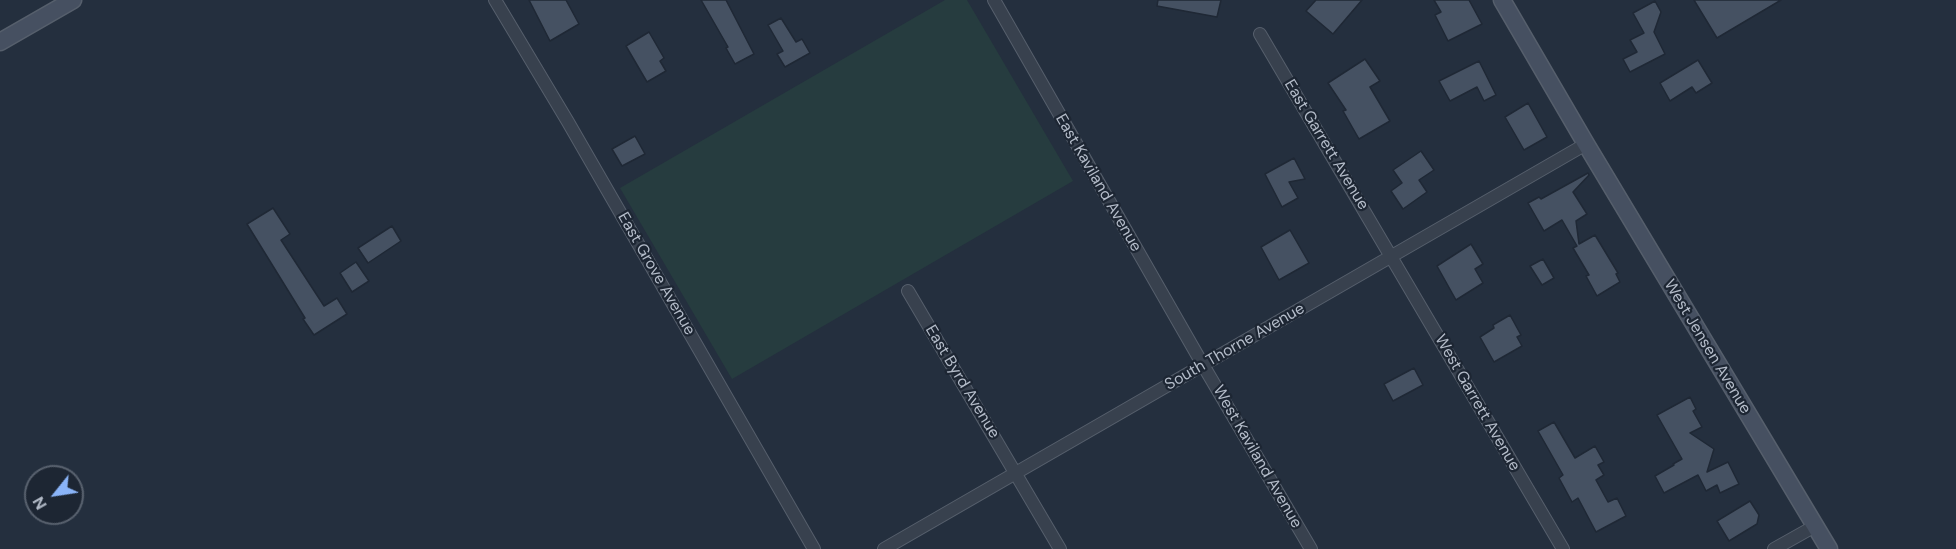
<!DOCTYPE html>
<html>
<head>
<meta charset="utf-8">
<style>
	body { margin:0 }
	#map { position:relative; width:1956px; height:549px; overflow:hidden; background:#242f3e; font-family:"DM Sans",sans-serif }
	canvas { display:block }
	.north { position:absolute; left:24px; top:465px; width:60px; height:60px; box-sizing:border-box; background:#1d2633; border:2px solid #59626f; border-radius:50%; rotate:240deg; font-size:16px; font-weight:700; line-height:24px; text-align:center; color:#b4bcc9 }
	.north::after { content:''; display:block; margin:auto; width:21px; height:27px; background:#8ab4f8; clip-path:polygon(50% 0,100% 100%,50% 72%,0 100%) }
</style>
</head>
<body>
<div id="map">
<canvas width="1956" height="549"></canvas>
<div class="north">N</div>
</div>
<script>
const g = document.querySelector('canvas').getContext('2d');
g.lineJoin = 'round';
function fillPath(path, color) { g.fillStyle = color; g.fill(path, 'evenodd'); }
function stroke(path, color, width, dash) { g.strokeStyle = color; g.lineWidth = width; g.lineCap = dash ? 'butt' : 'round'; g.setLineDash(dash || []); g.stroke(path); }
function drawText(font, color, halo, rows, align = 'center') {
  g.font = font + ' "DM Sans",sans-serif'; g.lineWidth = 4.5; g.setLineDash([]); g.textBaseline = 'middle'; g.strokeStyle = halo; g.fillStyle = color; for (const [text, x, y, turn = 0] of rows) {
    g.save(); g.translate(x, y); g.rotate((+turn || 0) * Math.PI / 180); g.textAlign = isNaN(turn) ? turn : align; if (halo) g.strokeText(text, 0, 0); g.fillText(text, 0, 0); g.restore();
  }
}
fillPath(new Path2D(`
	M945,0H967L1073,181L732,379L620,188Z`), '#263c3f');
const building = new Path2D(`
	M529,0H566L579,24L550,41Z
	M701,0H726L754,54L735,64L726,48L728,47Z
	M1158,0H1221L1217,17L1157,6Z
	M1316,0H1362L1333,34L1306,11Z
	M1434,0H1469L1482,24L1448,41L1435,15L1441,12Z
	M1694,0H1781L1717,38Z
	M1655,1L1661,12L1654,32L1665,54L1630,72L1623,59L1637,52L1630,40L1644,33L1633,13Z
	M781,18L796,42L802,39L810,53L785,67L777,54L783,51L768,25Z
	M649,32L664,58L660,61L666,71L647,82L626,46Z
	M1365,59L1380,81L1370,87L1390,121L1359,139L1343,111L1346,110L1328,83Z
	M1698,60L1712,83L1696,93L1692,87L1670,101L1660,83Z
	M1479,61L1496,95L1484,101L1477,87L1450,101L1439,81Z
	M1528,103L1547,137L1524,150L1505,117Z
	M635,136L645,154L622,166L612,149Z
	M1421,151L1434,170L1419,180L1427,192L1403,209L1391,191L1402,183L1393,170Z
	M1294,158L1305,179L1289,182L1298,198L1282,207L1265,174Z
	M1588,173L1589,175L1573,192L1587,214L1576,221L1579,244L1595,235L1618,273L1616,274L1620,282L1597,296L1586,276L1589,275L1573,248L1577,246L1562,220L1544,231L1528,203L1539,197L1541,199Z
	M273,208L290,234L281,240L324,306L337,298L347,314L314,335L303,319L305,318L247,224Z
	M392,226L401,241L368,263L358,248Z
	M1290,230L1309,263L1279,280L1261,247Z
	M1471,244L1483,264L1475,269L1483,283L1456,300L1437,266Z
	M1543,259L1554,278L1542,285L1530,266Z
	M356,262L369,281L352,292L340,273Z
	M1510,315L1521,335L1517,337L1522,346L1494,362L1480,337L1494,328L1493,325Z
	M1414,368L1423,385L1393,401L1384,384Z
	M1690,397L1696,409L1693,411L1702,427L1690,433L1714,449L1707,472L1728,462L1739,484L1720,493L1717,485L1706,491L1698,475L1664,493L1655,476L1674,465L1673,464L1682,459L1657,415Z
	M1554,422L1575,458L1595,446L1604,462L1598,465L1604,475L1596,480L1608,502L1617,498L1626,516L1596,532L1578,498L1572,502L1559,478L1563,475L1538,431Z
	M1750,501L1759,515L1757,524L1729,541L1717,521Z`);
fillPath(building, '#455162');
stroke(building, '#1f2835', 1.5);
const street = new Path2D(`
	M495,0L568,122L814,549
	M994,0L1203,365L1311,549
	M1260,34L1563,549
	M908,291L1060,549
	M884,549L1586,144
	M1774,549L1815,526`);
const secondary = new Path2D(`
	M1502,0L1586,144L1829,549
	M0,42L73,0`);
stroke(street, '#565f6c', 14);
stroke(secondary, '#565f6c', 19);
stroke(street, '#38414e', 12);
stroke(secondary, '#465061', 16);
drawText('16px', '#b4bcc9', '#1d2633', [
	["East Garrett Avenue",1326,145,59],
	["East Kaviland Avenue",1098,183,60],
	["East Grove Avenue",656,274,60],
	["South Thorne Avenue",1235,347,-30],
	["West Jensen Avenue",1707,347,59],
	["East Byrd Avenue",962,382,59],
	["West Garrett Avenue",1477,403,60],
	["West Kaviland Avenue",1257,457,60]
]);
</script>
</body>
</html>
